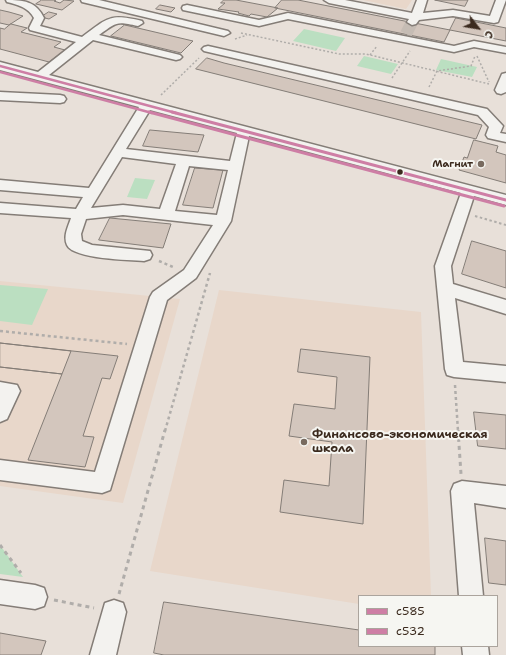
<!DOCTYPE html>
<html>
<head>
<meta charset="utf-8">
<style>
	body { margin:0 }
	#map { position:relative; width:506px; height:655px; overflow:hidden; background:#e8e0d9; font-family:"Shantell Sans",sans-serif }
	canvas { display:block }
	.legend { position:absolute; left:358px; top:595px; width:140px; height:52px; box-sizing:border-box; background:#f6f6f2; border:1px solid #aba49d; margin:0; padding:5px 7px; list-style:none; font-size:12px; color:#3b2a1e }
	.legend li { display:flex; align-items:center; gap:8px; height:20px }
	.legend b { width:20px; border:1px solid #aba49d }
	.north { position:absolute; left:458px; top:8px; width:40px; height:40px; -webkit-text-stroke:3px #f6f6f2; paint-order:stroke; rotate:121deg; font-size:11px; font-weight:700; line-height:16px; text-align:center; color:#3b2a1e }
	.north::after { content:''; display:block; margin:auto; width:14px; height:18px; background:#3b2a1e; clip-path:polygon(50% 0,100% 100%,50% 72%,0 100%) }
</style>
</head>
<body>
<div id="map">
<canvas width="506" height="655"></canvas>
<ul class="legend">
<li><b style="height:5px;background:#ce7ea5"></b>с585</li>
<li><b style="height:5px;background:#ce7ea5"></b>с532</li>
</ul>
<div class="north">С</div>
</div>
<script>
const g = document.querySelector('canvas').getContext('2d');
g.lineJoin = 'round';
function fillPath(path, color) { g.fillStyle = color; g.fill(path, 'evenodd'); }
function stroke(path, color, width, dash) { g.strokeStyle = color; g.lineWidth = width; g.lineCap = dash ? 'butt' : 'round'; g.setLineDash(dash || []); g.stroke(path); }
function drawText(font, color, halo, rows, align = 'center') {
  g.font = font + ' "Shantell Sans",sans-serif'; g.lineWidth = 4; g.setLineDash([]); g.textBaseline = 'middle'; g.strokeStyle = halo; g.fillStyle = color; for (const [text, x, y, turn = 0] of rows) {
    g.save(); g.translate(x, y); g.rotate((+turn || 0) * Math.PI / 180); g.textAlign = isNaN(turn) ? turn : align; if (halo) g.strokeText(text, 0, 0); g.fillText(text, 0, 0); g.restore();
  }
}
fillPath(new Path2D(`
	M363,0H412L406,9Z
	M0,281L180,299L123,503L0,486Z
	M219,290L421,312L431,596H359V604L150,571Z`), '#e8d7ca');
fillPath(new Path2D(`
	M304,29L345,38L336,51L293,41Z
	M364,56L398,64L391,74L357,66Z
	M441,59L477,67L472,77L436,70Z
	M135,178L155,180L147,199L127,197Z
	M0,285L48,289L32,325L0,321Z
	M0,545L23,577L0,574Z`), '#bbdfc1');
const building = new Path2D(`
	M42,0H56L54,1L60,3L64,0L74,1L62,10L36,4Z
	M224,0H236L278,8L267,17L251,14L249,16L238,13L239,12L218,9L225,3H221Z
	M282,0H298L450,30L444,42L275,8Z
	M435,0H468L465,6Z
	M160,5L175,8L171,12L156,9Z
	M0,10L9,12L23,16L9,25L0,23Z
	M49,12L57,14L49,19L41,17Z
	M456,18L506,28V41L450,30Z
	M11,24L27,28L21,32L61,42L54,47L65,50L49,62L0,49V28L4,29Z
	M125,25L193,41L181,53L111,36Z
	M207,58L224,63L482,125L476,139L196,69Z
	M150,130L204,135L198,152L143,146Z
	M474,140L498,146L496,152L506,155V183L459,170L464,157L467,158Z
	M195,168L223,170L213,208L183,205Z
	M110,218L171,224L163,248L99,240Z
	M472,241L506,251V288L462,274Z
	M0,343L71,351L62,374L0,367Z
	M0,343L118,356L110,379L102,378L83,436L94,437L85,467L28,460L62,374L0,367Z
	M301,349L370,357L363,524L280,512L284,480L329,486L332,442L289,436L294,404L335,409L337,377L298,372Z
	M474,412L506,415V449L478,446Z
	M485,538L506,541V585L489,583Z
	M164,602L359,630V646H435V655H164L154,653Z
	M0,633L46,641L41,655H0Z`);
fillPath(building, '#d3c6bd');
stroke(building, '#847d77', 1);
stroke(new Path2D(`
	M406,34L412,22`), '#c5bcb4', 12, [12, 5.5]);
const minor = new Path2D(`
	M6,0C23,0 36,1 44,18L40,26L82,37C108,18 109,13 142,21L143,23L138,26C116,21 117,22 99,35L180,55L182,57L180,59L176,60L93,40L49,75L506,195V205L474,196L451,266L453,284L506,300V314L455,298L463,362L506,366V382L454,377L447,375L445,369L435,266L461,193L249,136L231,221L196,278L167,300L110,490L102,493L0,480V460L95,472L150,297L153,292L184,270L213,225L123,215L86,219L81,234L82,241L92,245L150,251L152,255L150,259L144,261C130,260 73,259 67,245C63,236 68,227 71,218L0,213V203L76,209L83,197L0,190V180L89,188L139,107L0,70V62L38,72L76,42L30,30L29,28L34,18C28,7 18,5 7,2ZM150,110L237,133L230,161L126,149ZM122,157L176,164L160,209L123,205L91,208ZM189,166L228,170L217,215L175,211Z
	M81,0H99L228,31L230,33L224,36L82,2Z
	M324,0H345L412,13L417,0H427L423,13L453,10L490,16L496,0H506L498,22L494,23L453,16L419,20L416,24L412,25L407,22L409,19L329,3Z
	M187,5L259,20L288,13L454,46L474,41L506,47V53L474,47L454,52L288,19L259,26L183,10L182,8L183,6Z
	M208,46L487,109L503,126L500,133L506,134V142L488,138L486,135L489,127L478,115L204,51L202,49L204,47Z
	M506,73V92L501,94L497,93L495,90L502,74Z
	M0,92L60,95L64,96L66,99L64,102L60,103L0,100Z
	M0,382L17,385L20,391L7,419L0,422Z
	M462,481L506,486V508L474,503L483,596H459L451,491L454,484Z
	M0,580L35,585L44,588L47,597L44,606L35,609L0,604Z
	M114,600L123,603L126,612L116,655H90L105,603Z
	M462,646H488L489,655H463Z`);
stroke(minor, '#847d77', 3);
stroke(new Path2D(`
	M241,33L339,54H366L489,84
	M235,39L247,35
	M370,55L377,46
	M477,56L489,82
	M392,78L410,51
	M429,87L437,71L471,66L475,56
	M161,95L199,58`), '#b0adaa', 1.5, [2, 2]);
stroke(new Path2D(`
	M475,216L506,225`), '#b0adaa', 2, [2.5, 2.5]);
stroke(new Path2D(`
	M159,261L173,267
	M0,331L127,344
	M455,385L458,431
	M165,431L210,273`), '#b0adaa', 2.5, [3, 3]);
stroke(new Path2D(`
	M458,430L461,474
	M0,545L21,573
	M119,594L165,430
	M54,600L94,608`), '#b0adaa', 3, [4, 4]);
fillPath(minor, '#f3f2ef');
stroke(new Path2D(`
	M0,66L176,113`), '#ce7ea5', 2.5);
stroke(new Path2D(`
	M172,112L506,200`), '#ce7ea5', 3);
stroke(new Path2D(`
	M0,72L152,113`), '#ce7ea5', 2.5);
stroke(new Path2D(`
	M149,112L504,206`), '#ce7ea5', 3);
for (const [x, y, r, color] of [
	[481,164,4,"#786a5f"],
	[400,172,3.5,"#3b2a1e"],
	[304,442,4,"#786a5f"]
]) { const dot = new Path2D(); dot.arc(x, y, r, 0, 2 * Math.PI); g.fillStyle = color; g.fill(dot); stroke(dot, '#f6f6f2', 1.5); }
drawText('bold 10px', '#3b2a1e', '#f6f6f2', [
	["Магнит",473,164]
], 'right');
drawText('bold 12px', '#3b2a1e', '#f6f6f2', [
	["Финансово-экономическая",312,435],
	["школа",312,449]
], 'left');
</script>
</body>
</html>
